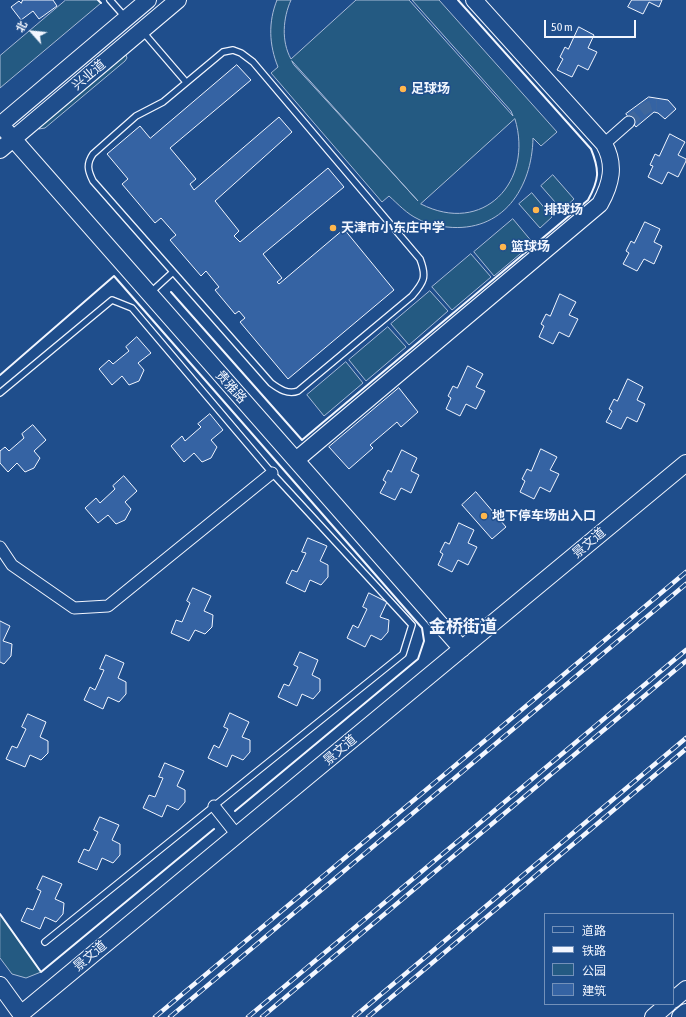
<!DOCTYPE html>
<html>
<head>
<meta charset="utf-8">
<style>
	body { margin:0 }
	#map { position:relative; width:686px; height:1017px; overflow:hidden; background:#1f4e8c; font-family:"Asap Condensed","Noto Sans SC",sans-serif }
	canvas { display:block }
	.legend { position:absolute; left:544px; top:913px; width:130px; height:92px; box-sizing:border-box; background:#1f4e8c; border:1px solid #7391ba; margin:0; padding:5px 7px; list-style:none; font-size:12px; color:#f2f6ff }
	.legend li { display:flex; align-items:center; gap:8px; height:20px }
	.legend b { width:20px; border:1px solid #7391ba }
	.north { position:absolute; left:12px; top:12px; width:40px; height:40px; -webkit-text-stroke:3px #1f4e8c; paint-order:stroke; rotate:297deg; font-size:11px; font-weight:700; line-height:16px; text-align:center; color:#f2f6ff }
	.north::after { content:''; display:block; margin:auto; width:14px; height:18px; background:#f2f6ff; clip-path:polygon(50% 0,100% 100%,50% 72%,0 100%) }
	.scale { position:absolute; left:544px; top:20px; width:92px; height:18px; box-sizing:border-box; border:2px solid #f2f6ff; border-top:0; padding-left:5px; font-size:12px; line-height:14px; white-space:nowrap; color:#f2f6ff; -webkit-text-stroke:3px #1f4e8c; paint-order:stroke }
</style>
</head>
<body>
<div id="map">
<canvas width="686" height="1017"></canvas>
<ul class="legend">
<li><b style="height:5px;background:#1f4e8c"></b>道路</li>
<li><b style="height:5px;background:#f2f6ff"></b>铁路</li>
<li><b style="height:11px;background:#245a82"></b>公园</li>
<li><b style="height:11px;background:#3563a3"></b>建筑</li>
</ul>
<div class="north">北</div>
<div class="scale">50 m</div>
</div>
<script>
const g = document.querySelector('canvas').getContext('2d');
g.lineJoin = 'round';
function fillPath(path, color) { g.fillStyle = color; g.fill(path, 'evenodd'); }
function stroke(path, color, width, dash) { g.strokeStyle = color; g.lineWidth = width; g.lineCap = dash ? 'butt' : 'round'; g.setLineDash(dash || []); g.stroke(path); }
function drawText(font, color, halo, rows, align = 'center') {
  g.font = font + ' "Asap Condensed","Noto Sans SC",sans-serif'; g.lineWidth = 3; g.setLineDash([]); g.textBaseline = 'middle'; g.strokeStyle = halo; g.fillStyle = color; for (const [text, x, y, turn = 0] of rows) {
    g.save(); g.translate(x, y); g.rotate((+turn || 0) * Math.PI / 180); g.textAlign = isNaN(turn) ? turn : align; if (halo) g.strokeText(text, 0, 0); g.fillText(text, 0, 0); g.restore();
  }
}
const green = new Path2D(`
	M66,0H98L101,3L0,88V56Z
	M277,0H291C283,18 281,41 291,59L356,0H409L513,116L511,111L412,0H439L557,132L541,146L533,138C532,188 503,233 447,227C437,226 427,224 418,219C407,214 398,204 389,196L382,202L271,73L278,67C269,45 268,22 277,0ZM292,61L418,201L294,65ZM515,119C534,182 483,236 421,204Z
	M123,55H126L127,58L125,61L45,128L39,129V126Z
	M553,175L574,199L562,210L541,186Z
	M532,193L552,217L540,228L519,204Z
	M513,219L533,243L494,276L474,252Z
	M471,254L491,277L452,310L432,287Z
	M430,291L448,311L409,345L391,324Z
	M388,327L406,347L366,381L349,360Z
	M346,362L363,383L324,416L307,395Z
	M0,914L41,972L26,978L12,974L0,958Z`);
fillPath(green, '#245a82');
stroke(green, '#a8bbd7', 1);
const building = new Path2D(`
	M23,0H53L57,6L39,19L33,11L21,20L11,7L19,1L21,3Z
	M632,0H662L659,7L649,2L643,14L628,7Z
	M579,27L594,35L588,48L597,52L588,70L578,65L572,77L557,70L563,59L560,57L565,47L568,49Z
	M237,65L251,80L170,148L196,179L190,184L194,190L279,117L292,132L215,201L239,231L234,236L240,242L328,168L344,187L263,254L282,278L277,282L279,284L344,229L394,290L288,379L240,322L245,318L239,311L235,314L215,290L219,287L206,271L201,276L170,240L176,235L161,218L155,223L122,184L128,179L107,154L140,126L150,138Z
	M649,97L668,100L676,109L665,119L658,113L654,112L636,127L626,114Z
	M670,134L685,142L678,155L686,159V161L678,177L668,172L662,184L648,177L653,166L650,165L655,154L659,156Z
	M645,222L660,229L654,242L662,246L654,264L644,259L637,271L623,264L629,253L626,251L631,241L634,243Z
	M560,294L576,302L569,315L578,319L569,337L559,332L553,344L539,337L544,326L541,324L546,314L550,316Z
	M137,337L151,353L138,363L144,370L139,381L129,385L122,376L112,385L99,369L109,360L113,364L129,351L126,347Z
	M468,366L483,374L476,387L485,391L476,409L466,404L460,416L446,409L451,398L448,396L453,386L457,388Z
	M628,379L643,387L637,400L645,404L637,422L627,417L621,429L606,422L612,411L609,409L614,399L617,401Z
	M399,388L418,412L401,427L397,422L370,445L373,448L349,469L329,447Z
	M210,414L223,430L211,440L217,447L211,458L202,462L194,453L184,462L171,446L182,436L185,441L201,427L198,424Z
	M33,425L46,440L34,451L40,458L34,468L25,472L17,463L8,472L0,463V451L5,447L9,451L24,438L22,434Z
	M541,449L557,457L550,470L559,474L550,492L540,487L534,499L520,492L525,481L522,479L527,469L531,471Z
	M402,450L417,458L411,471L419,475L411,493L401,488L395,500L380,493L386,482L383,480L388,470L391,472Z
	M124,476L137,491L125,502L131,509L125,520L116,524L108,515L98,523L85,508L96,498L100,503L115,489L113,486Z
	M476,492L506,527L492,539L462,505Z
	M459,523L474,530L468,543L477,547L468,565L458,560L452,572L438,565L443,554L440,552L445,542L449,544Z
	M308,538L327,546L320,561L328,565V577L321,585L310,580L305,592L286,583L292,570L297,572L306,553L302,552Z
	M193,588L211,596L204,611L213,615L212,627L205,634L195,630L189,641L171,633L176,620L182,622L190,603L187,601Z
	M369,593L387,602L380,617L389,620L388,632L381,640L371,635L365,647L347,638L353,625L358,628L367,609L363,607Z
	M0,621L10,626L3,641L12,644L11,656L4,664L0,662Z
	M300,652L318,660L312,675L320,679V691L313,699L302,694L297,706L278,697L284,684L289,686L298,667L294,665Z
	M106,655L124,663L118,678L126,682V694L119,702L108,697L103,709L84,700L90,687L95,690L104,670L100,669Z
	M230,713L249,722L242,737L250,740V752L243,760L232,755L227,767L208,758L214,745L219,748L228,729L224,727Z
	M28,714L46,722L40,737L48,741V753L41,760L30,755L25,767L6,759L12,746L17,748L26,729L22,727Z
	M165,763L184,771L177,786L185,790V802L178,810L167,805L162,817L143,808L149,795L155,797L163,778L159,777Z
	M100,817L119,825L112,840L120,844V855L113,863L102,858L97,870L78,862L84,849L89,851L98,832L94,830Z
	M43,876L62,884L55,899L64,903L63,914L56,922L45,917L40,929L21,921L27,908L33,910L41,891L37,889Z`);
fillPath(building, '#3563a3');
stroke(building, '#f2f6ff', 1);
stroke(new Path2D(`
	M629,122C637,115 645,105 657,105`), '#3f679d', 11, [11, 5.5]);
const lane = new Path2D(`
	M110,0L125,17
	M143,32L186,82
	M233,50L241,53L253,62L420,259C427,277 424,282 412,296L298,391C288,395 279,389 271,383L93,181C88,171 86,164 93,154L136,116L163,102L223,52Z
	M150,293L173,272
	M0,393L112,300L132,308L272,473L412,625L403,654L45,942`);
const street = new Path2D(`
	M604,144L629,122
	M0,547L12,565L74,608L108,606L272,473
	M214,806L237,835`);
const secondary = new Path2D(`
	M0,125L148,0
	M1,125L462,649
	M0,150L178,0
	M296,460L600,204C611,184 616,165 604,144L474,0
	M0,985L21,1014L686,463
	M673,1000L686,989
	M653,1017L668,1004
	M680,1017L686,1012`);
stroke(lane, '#f2f6ff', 8);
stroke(street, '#f2f6ff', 13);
stroke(secondary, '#f2f6ff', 18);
stroke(lane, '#1f4e8c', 5.5);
stroke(street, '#1f4e8c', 11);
stroke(secondary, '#1f4e8c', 16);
const rail = new Path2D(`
	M155,1017L686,572
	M170,1017L686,584
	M248,1017L686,650
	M262,1017L686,661
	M354,1017L686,738
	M368,1017L686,749`);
stroke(rail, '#f2f6ff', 4.5);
stroke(rail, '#1f4e8c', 3, [9]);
stroke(new Path2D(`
	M98,0L101,3
	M171,292L302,440L588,200C599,180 600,171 591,149L458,0
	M0,375L114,276L422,628L424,641L418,659L235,811
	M0,914L41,972L214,829`), '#f2f6ff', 2);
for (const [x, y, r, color] of [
	[403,89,4,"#ffb74d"],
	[536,210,4,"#ffb74d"],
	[333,228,4,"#ffb74d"],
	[503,247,4,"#ffb74d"],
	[484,516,4,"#ffb74d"]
]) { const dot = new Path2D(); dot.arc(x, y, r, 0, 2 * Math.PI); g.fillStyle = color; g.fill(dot); stroke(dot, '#1f4e8c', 1.5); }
drawText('13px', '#f2f6ff', '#1f4e8c', [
	["兴业道",89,75,-40],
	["贵雅路",231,387,48],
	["景文道",589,543,-40],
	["景文道",340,750,-40],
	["景文道",90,956,-40]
]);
drawText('bold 13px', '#f2f6ff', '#1f4e8c', [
	["足球场",411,89],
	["排球场",544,210],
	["天津市小东庄中学",341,228],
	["篮球场",511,247],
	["地下停车场出入口",492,516]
], 'left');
drawText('bold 17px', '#f2f6ff', '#1f4e8c', [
	["金桥街道",463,627]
]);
</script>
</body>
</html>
